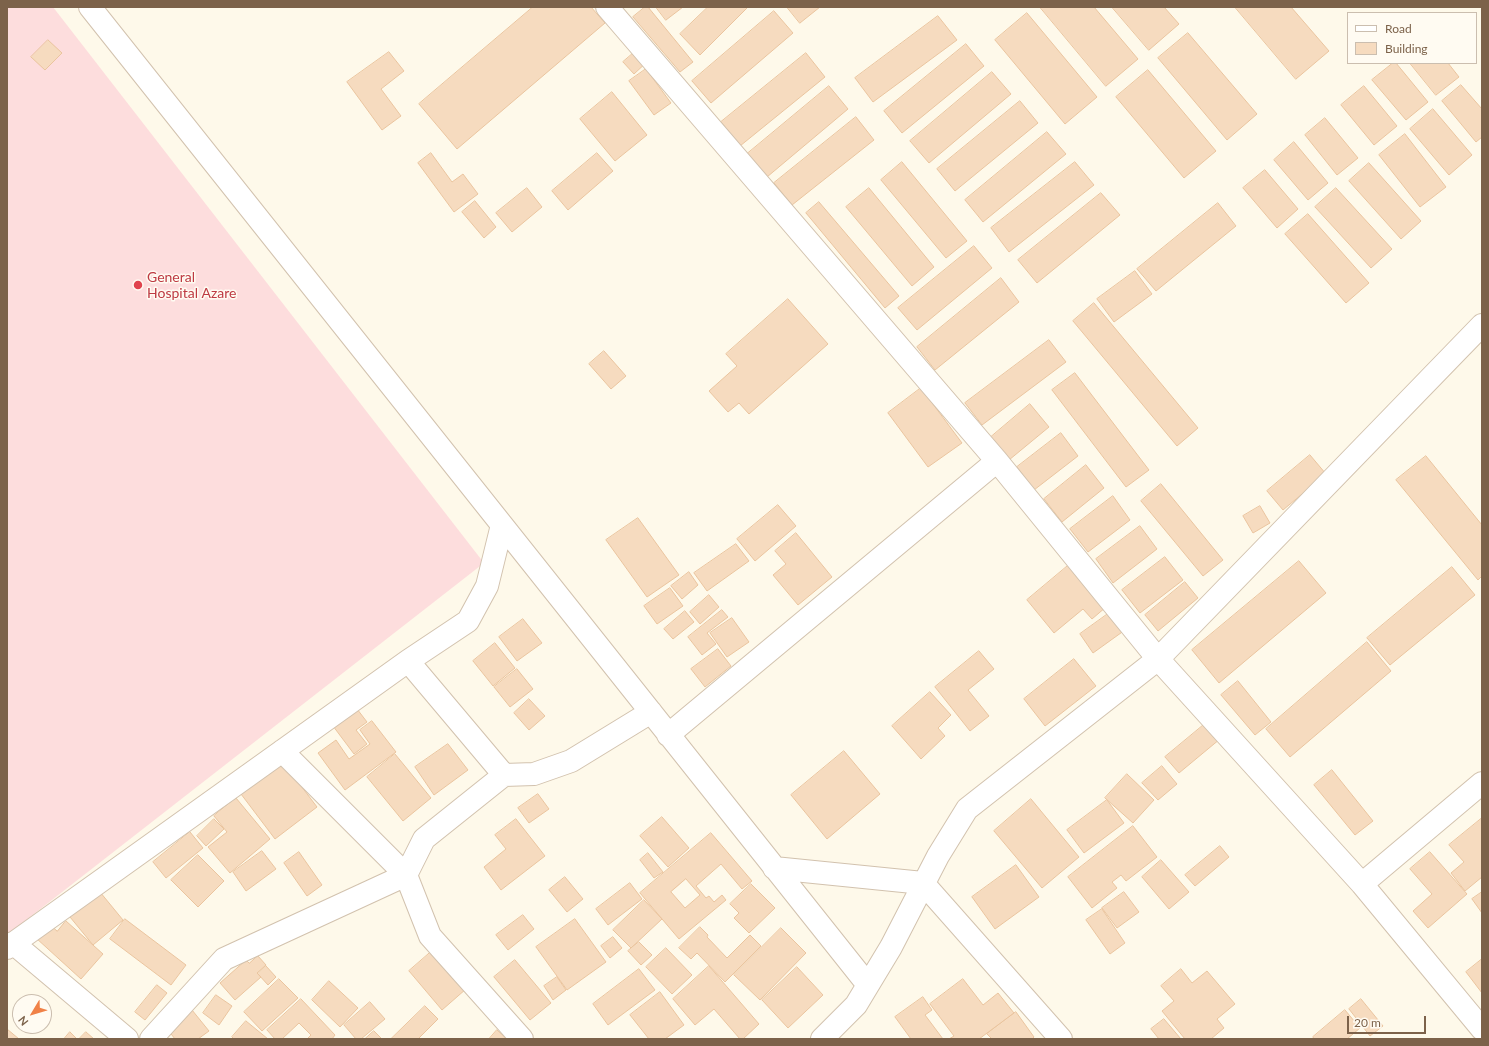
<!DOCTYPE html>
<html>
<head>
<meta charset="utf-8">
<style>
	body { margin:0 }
	#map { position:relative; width:1489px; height:1046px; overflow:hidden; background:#fef9ea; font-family:Lato,sans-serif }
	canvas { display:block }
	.frame { position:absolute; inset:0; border:8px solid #7c624a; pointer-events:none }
	.legend { position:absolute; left:1347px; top:12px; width:130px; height:52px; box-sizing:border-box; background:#fffbf2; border:1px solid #cbbeaf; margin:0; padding:5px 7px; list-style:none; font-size:12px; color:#7c624a }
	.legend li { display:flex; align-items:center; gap:8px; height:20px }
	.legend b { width:20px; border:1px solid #cbbeaf }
	.north { position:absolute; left:12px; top:994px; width:40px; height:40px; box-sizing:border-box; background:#fffbf2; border:1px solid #cbbeaf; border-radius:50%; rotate:232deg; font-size:11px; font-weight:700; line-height:16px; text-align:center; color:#7c624a }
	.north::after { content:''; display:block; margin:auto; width:14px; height:18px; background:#f08147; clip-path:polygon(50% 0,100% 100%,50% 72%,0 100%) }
	.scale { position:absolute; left:1347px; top:1016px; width:79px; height:18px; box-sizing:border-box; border:2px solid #7c624a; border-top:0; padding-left:5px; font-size:12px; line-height:14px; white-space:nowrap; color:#7c624a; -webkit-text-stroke:3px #fffbf2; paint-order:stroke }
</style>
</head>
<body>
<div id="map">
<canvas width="1489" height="1046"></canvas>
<div class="frame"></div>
<ul class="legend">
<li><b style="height:5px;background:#fff"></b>Road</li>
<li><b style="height:11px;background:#f6dbbf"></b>Building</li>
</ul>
<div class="north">N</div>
<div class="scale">20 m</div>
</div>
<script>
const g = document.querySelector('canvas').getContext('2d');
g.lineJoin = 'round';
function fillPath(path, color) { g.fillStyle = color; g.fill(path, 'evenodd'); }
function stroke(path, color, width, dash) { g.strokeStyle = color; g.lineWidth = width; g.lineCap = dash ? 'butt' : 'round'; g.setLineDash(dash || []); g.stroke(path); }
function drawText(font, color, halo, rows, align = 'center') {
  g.font = font + ' Lato,sans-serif'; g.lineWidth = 3; g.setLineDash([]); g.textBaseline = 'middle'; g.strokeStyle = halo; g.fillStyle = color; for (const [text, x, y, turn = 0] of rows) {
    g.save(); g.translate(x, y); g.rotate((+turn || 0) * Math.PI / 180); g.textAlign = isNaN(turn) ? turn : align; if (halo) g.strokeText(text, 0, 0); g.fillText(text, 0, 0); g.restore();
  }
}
fillPath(new Path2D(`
	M7,7H53L484,563L7,935Z`), '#fddddd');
const building = new Path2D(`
	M533,7H591L605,23L457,149L419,104Z
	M645,7H648L693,62L680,72L633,17Z
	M656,7H683L666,20Z
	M708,7H748L700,55L680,34Z
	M787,7H820L800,23Z
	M1040,7H1094L1138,59L1106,86Z
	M1112,7H1164L1179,24L1149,50Z
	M1235,7H1291L1329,51L1296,79Z
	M774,11L793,33L711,103L692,81Z
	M1027,13L1097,97L1065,124L995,40Z
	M938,16L957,40L873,102L855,78Z
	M1188,33L1257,114L1227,140L1158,58Z
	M48,40L62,53L45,70L31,57Z
	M966,44L984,66L902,133L884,111Z
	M637,50L648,61L634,74L623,62Z
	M389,52L404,71L381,89L401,116L382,130L347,82Z
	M806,53L825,77L740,146L721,122Z
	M1393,63H1396L1428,102L1406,120L1372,80Z
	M1410,63H1448L1459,77L1436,95Z
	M646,69L671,103L654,115L629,81Z
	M1148,70L1216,151L1184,178L1116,97Z
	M992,72L1011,94L929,163L910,141Z
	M1461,85L1482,109V137L1476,142L1442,101Z
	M829,86L848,109L767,177L747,154Z
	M1364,86L1397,126L1374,145L1341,105Z
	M612,92L647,135L615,161L580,119Z
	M1020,101L1038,123L955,191L937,169Z
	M1433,109L1472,155L1449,175L1410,129Z
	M856,117L874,140L792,205L774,183Z
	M1325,118L1358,158L1337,175L1305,135Z
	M1047,132L1066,154L983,222L965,200Z
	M1405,134L1446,187L1420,207L1379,155Z
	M1294,142L1328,183L1308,200L1274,160Z
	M431,153L452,182L463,174L478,194L454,212L418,163Z
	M597,153L613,171L568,210L552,191Z
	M902,162L967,241L946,258L881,180Z
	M1075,162L1094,185L1009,252L991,228Z
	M1369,163L1421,221L1401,239L1349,181Z
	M1265,170L1298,209L1277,228L1243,188Z
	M527,188L542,207L512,232L496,213Z
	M869,188L934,267L912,286L846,207Z
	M1336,188L1392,249L1371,268L1315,207Z
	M1101,193L1120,215L1037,283L1018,260Z
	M475,201L496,227L484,238L462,212Z
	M819,202L899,296L885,308L806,213Z
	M1218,203L1236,226L1156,291L1137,269Z
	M1308,214L1369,283L1346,303L1285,234Z
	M974,246L992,268L917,330L898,308Z
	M1135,271L1152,294L1114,322L1097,299Z
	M1001,278L1019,302L935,370L917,347Z
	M788,299L828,344L749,414L739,403L728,412L709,391L737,366L726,354Z
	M1094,303L1198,428L1177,446L1073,321Z
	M1049,340L1066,362L982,425L965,403Z
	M604,351L626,376L611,389L589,364Z
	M1075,373L1149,470L1126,487L1052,390Z
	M921,388L962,443L928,467L888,413Z
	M1030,404L1049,427L1009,460L991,437Z
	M1061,433L1078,456L1034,490L1017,467Z
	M1310,455L1326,474L1283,510L1267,491Z
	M1426,456L1482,525V576L1478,580L1396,480Z
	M1086,465L1104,488L1062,522L1044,499Z
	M1161,484L1223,560L1203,576L1141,501Z
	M1113,496L1130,520L1088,552L1070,529Z
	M778,505L796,526L755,561L737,539Z
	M1260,506L1270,523L1253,533L1243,516Z
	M638,518L679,575L647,597L606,540Z
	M1140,526L1157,549L1113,583L1096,559Z
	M796,533L832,577L798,605L773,575L786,564L775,551Z
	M736,544L749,561L707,591L694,573Z
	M1165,557L1183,580L1140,613L1122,590Z
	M1299,561L1326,593L1219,683L1192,650Z
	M1070,564L1106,607L1092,619L1083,609L1054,633L1027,600Z
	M1452,567L1475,595L1390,665L1367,638Z
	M689,572L698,585L682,599L671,586Z
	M1185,582L1198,598L1158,631L1145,615Z
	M670,588L683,606L657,624L644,606Z
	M709,595L719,607L700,624L690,612Z
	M722,610L728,617L707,633L716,644L702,655L688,637Z
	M685,611L694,622L673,639L664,629Z
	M1112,611L1125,630L1093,653L1080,634Z
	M732,618L749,642L727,657L710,633Z
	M523,619L542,643L517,661L499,637Z
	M1367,642L1391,671L1290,757L1266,729Z
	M495,643L515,668L493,686L473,661Z
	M718,649L731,666L705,687L691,669Z
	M979,651L994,669L968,690L989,716L970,731L935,687Z
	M1074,659L1096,686L1045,726L1024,699Z
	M517,669L533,689L510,707L494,687Z
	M1238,681L1271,722L1255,735L1221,695Z
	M930,692L951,715L938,728L945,736L921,759L892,726Z
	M529,699L545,716L529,730L514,713Z
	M354,705L367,722L356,730L367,744L354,754L330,722Z
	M372,721L396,752L345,790L318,753L336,740L349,759L370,744L360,730Z
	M1206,723L1220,739L1179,773L1165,757Z
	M448,744L468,770L434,795L415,767Z
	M844,751L880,794L827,839L791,795Z
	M395,754L431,798L403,821L367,777Z
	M283,762L317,807L275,839L241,794Z
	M1162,766L1177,784L1158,800L1142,783Z
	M1332,770L1373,821L1355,835L1314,785Z
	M1127,774L1154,800L1133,823L1105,798Z
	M538,794L549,809L529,823L518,808Z
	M236,798L270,839L230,873L208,847L227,832L214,816Z
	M1031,799L1079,857L1042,888L994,831Z
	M1107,800L1124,823L1084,853L1067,830Z
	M662,817L689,848L668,867L640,836Z
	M1482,818V877L1465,891L1451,873L1464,862L1449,845Z
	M214,819L224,829L206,846L197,836Z
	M516,819L545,856L501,890L484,867L506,849L495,835Z
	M1133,826L1157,857L1126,881L1121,875L1112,882L1117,888L1092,908L1068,877Z
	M190,832L203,848L166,878L153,862Z
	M711,833L752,881L742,889L721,864L696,886L706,898L709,896L714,902L722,895L726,900L679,939L640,893ZM686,879L700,895L685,908L671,892Z
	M1220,846L1229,857L1195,886L1185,875Z
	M262,851L276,869L246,891L233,872Z
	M299,852L322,885L307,896L284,863Z
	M1430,852L1467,894L1428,928L1413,911L1432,894L1410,869Z
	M648,853L663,872L654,878L640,860Z
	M198,855L224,881L198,907L171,880Z
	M1161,860L1189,892L1169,909L1142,877Z
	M1016,865L1039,897L995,929L972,897Z
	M565,877L583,899L567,912L549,890Z
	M630,883L642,899L608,925L596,909Z
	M751,884L775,908L749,933L734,918L739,913L730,904Z
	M100,892L123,920L93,945L70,917Z
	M1124,892L1139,912L1117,928L1102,908Z
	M1482,892V913L1472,899Z
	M644,900L662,919L631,948L613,930Z
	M1102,909L1125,943L1110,954L1086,920Z
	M523,915L534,929L508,950L496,935Z
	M125,919L186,965L171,985L110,939Z
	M575,919L606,962L567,990L536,947Z
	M66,921L103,954L81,979L36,938L49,924L57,931Z
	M700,927L708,935L707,937L727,958L750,935L761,946L725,982L697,953L691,959L679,948Z
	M781,928L806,953L760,1000L734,975Z
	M613,937L622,948L610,958L601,946Z
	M639,942L652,955L641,965L628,951Z
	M666,948L692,975L672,994L646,967Z
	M432,951L466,989L442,1010L409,971Z
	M258,956L266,965L257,973L261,977L235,1000L220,983L246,960L249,963Z
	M1482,959V993L1466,972Z
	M515,960L551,1003L530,1020L494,977Z
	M266,966L276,977L268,985L258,974Z
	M709,966L759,1024L743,1039H740L714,1009L695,1025L673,999Z
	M797,967L823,995L788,1028L762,1000Z
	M639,969L655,990L608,1025L593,1004Z
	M1181,969L1192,983L1207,971L1235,1004L1217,1019L1224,1028L1211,1039H1185L1162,1011L1174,1001L1161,986Z
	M557,977L566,990L553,1000L544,986Z
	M279,979L298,998L262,1031L244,1012Z
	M963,979L983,1005L998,993L1014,1013L979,1039H949L954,1036L930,1004Z
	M329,981L358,1008L340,1027L312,1000Z
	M157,985L167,993L145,1020L135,1012Z
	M660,992L684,1025L665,1039H649L630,1015Z
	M216,995L232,1006L219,1025L203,1013Z
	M923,997L932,1010L925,1015L943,1039H911L895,1017Z
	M301,999L335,1035L332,1039H307L311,1035L299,1023L282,1039H275L267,1030Z
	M1361,999L1383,1026L1370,1036L1349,1009Z
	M370,1002L385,1019L361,1039H356L344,1025Z
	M425,1006L438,1019L418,1039H391Z
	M192,1010L209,1031L198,1039H175L168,1030Z
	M1345,1010L1360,1028L1347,1039H1314L1313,1037Z
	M1016,1012L1034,1037L1032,1039H992L987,1034Z
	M1164,1019L1181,1039H1159L1151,1029Z
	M246,1021L268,1039H234L232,1037Z
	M7,1029L19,1039H7Z
	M497,1030L507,1039H489Z
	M374,1031L382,1039H365Z
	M70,1032L77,1039H64Z
	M86,1032L94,1039H79Z`);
fillPath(building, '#f6dbbf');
stroke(building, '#eac49e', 1);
const street = new Path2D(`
	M90,7L868,985
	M607,7L997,461L1158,659L1362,884L1482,1029
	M408,661L504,775
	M668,735L997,461
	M774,868L923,883L1061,1039
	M1362,884L1482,783
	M13,943L127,1039
	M7,948L408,661L468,621L487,586L502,525
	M151,1039L224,959L406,875L282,751
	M522,1039L430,936L406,875L424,839L504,775L534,774L571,761L651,712
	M822,1039L856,1005L891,947L938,856L967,809L1158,659L1482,325`);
stroke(street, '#d2c2ae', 24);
stroke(street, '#fff', 22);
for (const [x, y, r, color] of [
	[138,285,5,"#e0444e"]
]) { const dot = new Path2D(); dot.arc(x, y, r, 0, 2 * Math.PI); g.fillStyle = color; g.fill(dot); stroke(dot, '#fffbf2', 1.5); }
drawText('14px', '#be3a42', '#fffbf2', [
	["General",147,277],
	["Hospital Azare",147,293]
], 'left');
</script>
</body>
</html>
